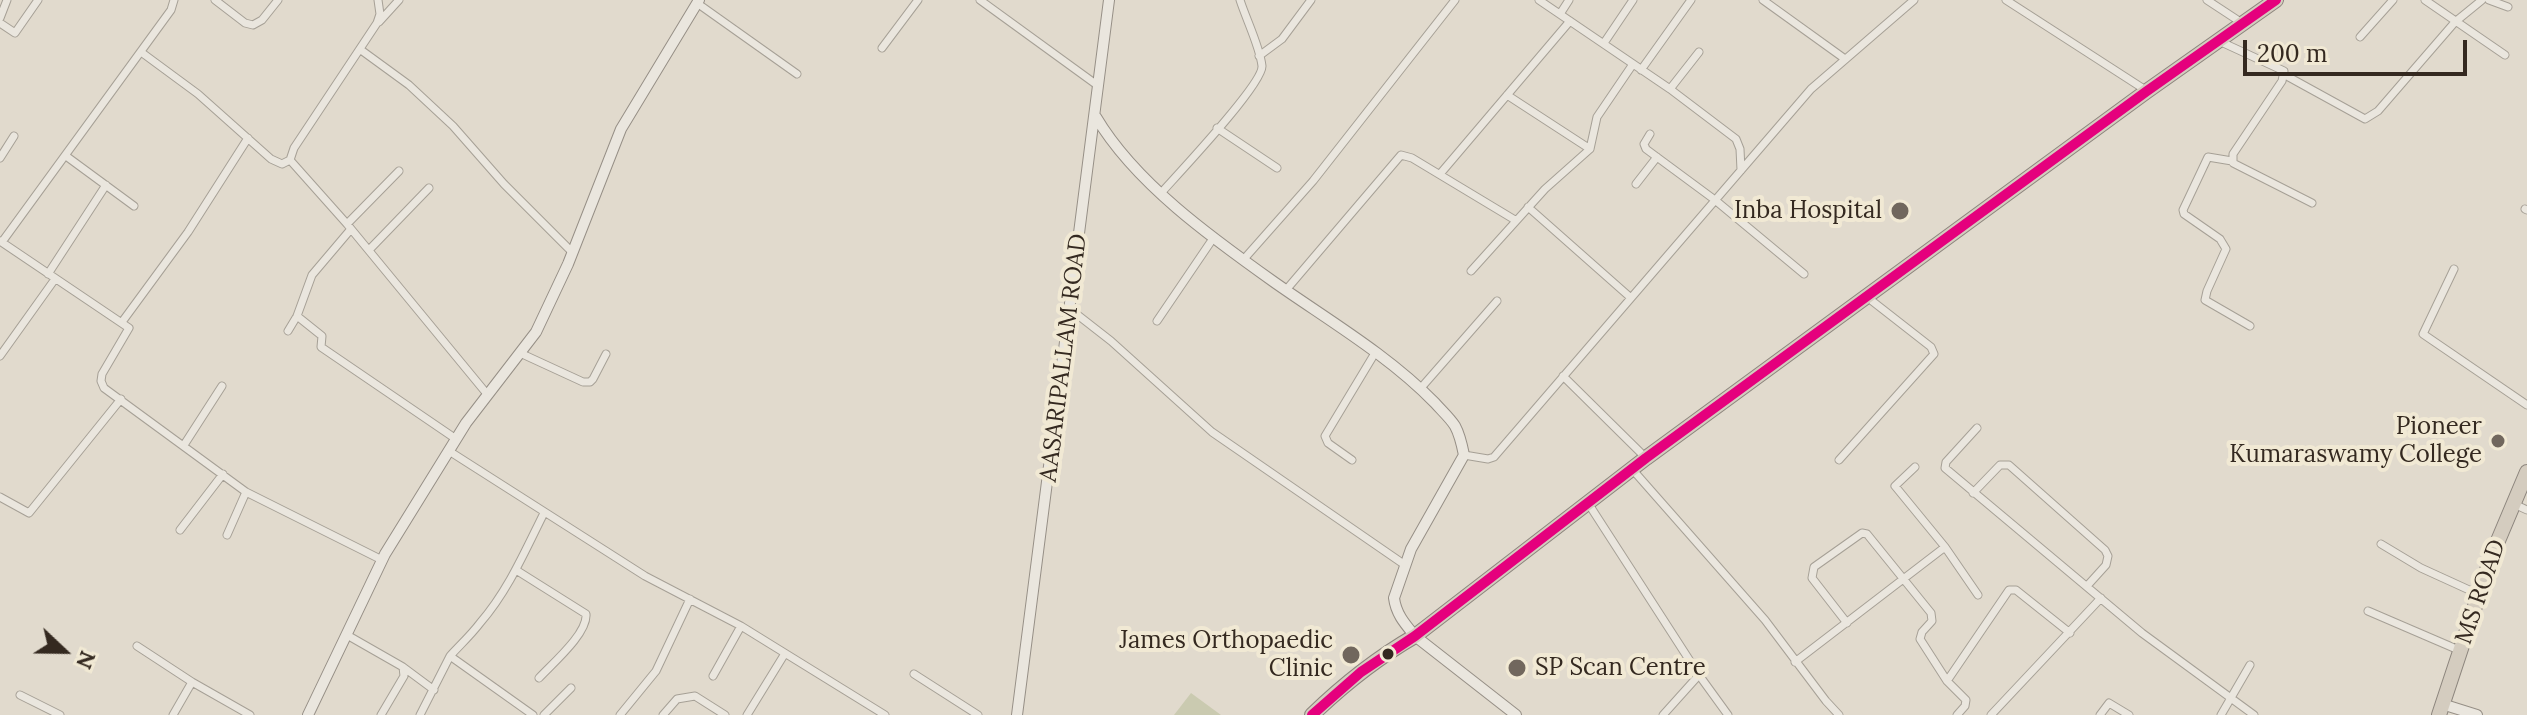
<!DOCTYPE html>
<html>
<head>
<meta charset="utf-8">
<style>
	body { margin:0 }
	#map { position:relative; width:2527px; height:715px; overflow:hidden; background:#e1dacd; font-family:Lora,serif }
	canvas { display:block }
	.north { position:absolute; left:24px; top:611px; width:80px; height:80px; -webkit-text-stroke:6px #f1e9d4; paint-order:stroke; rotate:112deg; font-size:22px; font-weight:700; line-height:32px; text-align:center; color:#342920 }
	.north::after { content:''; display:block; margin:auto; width:28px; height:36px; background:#342920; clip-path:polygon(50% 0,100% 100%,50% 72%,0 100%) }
	.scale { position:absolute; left:2243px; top:40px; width:224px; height:36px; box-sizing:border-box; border:4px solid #342920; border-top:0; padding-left:10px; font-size:24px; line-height:28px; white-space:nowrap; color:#342920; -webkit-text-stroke:6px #f1e9d4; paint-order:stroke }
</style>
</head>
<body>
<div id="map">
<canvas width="2527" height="715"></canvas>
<div class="north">N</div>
<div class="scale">200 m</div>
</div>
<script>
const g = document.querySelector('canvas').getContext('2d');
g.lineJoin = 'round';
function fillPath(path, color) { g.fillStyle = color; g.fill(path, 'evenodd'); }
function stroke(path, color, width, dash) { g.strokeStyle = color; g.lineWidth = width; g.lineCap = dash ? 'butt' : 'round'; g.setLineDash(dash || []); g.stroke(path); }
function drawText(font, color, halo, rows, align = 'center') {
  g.font = font + ' Lora,serif'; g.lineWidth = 8; g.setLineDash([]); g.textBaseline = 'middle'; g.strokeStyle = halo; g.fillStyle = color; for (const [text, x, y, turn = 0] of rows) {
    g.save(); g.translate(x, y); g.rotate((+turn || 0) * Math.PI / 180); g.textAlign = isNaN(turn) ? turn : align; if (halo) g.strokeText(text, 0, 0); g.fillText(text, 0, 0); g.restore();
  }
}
fillPath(new Path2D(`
	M1191,693L1221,715H1174Z`), '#cacab0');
const street = new Path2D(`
	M215,0L245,23L253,25L262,20L278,0
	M378,0L380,14L377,23L294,148L290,160L347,224L487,394
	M980,0L1097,85
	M1539,0L1670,89L1736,139L1740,149L1741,170
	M1763,0L1845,59
	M2006,0L2147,91
	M2207,0L2242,23
	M2425,0L2505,55
	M2489,0L2508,7
	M697,3L797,74
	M1560,14L1569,0
	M0,18L7,0
	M379,22L399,0
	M0,23L15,33L38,0
	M2360,37L2393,0
	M2219,41L2284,71L2282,81L2233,154V163L2312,203
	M1604,43L1633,0
	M882,48L918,0
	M361,50L409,85L453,126L504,184L572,252
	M141,52L198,94L271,159L282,164L290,160
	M1259,56L1282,39L1311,0
	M1641,70L1691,0
	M2285,75L2365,119L2378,111L2455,22L2482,0
	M1670,89L1699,52
	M1507,95L1590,149
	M1217,128L1277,168
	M1650,134L1644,144L1646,149L1715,200L1804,274
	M66,156L134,206
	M0,158L14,136
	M2232,161L2208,157L2183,210L2184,214L2220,239L2226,249L2207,291L2205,300L2250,326
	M1440,174L1570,21
	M1636,184L1657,157
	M1161,193C1178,174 1263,84 1262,66C1260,47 1246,19 1240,0
	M1528,207L1631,298
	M2525,209L2527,210
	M347,224L399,171
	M0,241L129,328L102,374L101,381L104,388L246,492L382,560
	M2,242L171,10L174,0
	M369,250L429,188
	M1244,259L1313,181L1455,0
	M2454,269L2423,334L2527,405
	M1471,271L1545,189L1590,149L1597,117L1633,64
	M48,274L106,185
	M1286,290L1401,155L1412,158L1515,220
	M1070,309L1111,341L1212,432L1405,565
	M297,316L322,336L321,347L456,439
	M1157,321L1214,237
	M122,322L188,232L248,138
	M288,331L297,316L312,275L351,229
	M520,353L583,382H590L593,379L606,354
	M0,356L55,279
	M1563,376L1646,458
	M1420,389L1497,301
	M1977,428L1946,462L1945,468L2142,633L2254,715
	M184,445L222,386
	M449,451L645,576L741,626L885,715
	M1464,455L1488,459L1494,457L1811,89L1914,0
	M1352,460L1328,443L1325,436L1375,353
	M1839,460L1934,354L1931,347L1867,297
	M1915,467L1895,486L1945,547
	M1632,469L1765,620L1826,701L1839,715
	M1973,493L2000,465H2009L2105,550L2108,556L2106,565L2087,586
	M0,497L29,513L121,399
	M1588,503L1699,675L1728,715
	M2514,504L2527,510
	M180,530L223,474
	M227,535L246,492
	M2381,544L2421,568L2478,594
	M516,570L586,614C588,633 553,663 539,678
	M2368,611L2461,651
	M1847,623L1812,578L1814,567L1862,533L1867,534L1931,613L1932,621L1922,632L1920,639L1947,681L1966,700L1965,706L1957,715
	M347,635L403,667L404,676L381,715
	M137,646L192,682
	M450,656C460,645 471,635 480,623C508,591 525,551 544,513
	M1795,662L1945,547L1978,595
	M403,667L434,690
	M914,674L978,715
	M713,676L741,626
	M1947,681L2009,590H2016L2070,633
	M20,695L60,715
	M173,715L192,682L250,715
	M420,715L450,656L533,715
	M544,715L571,688
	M620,715L656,671L690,599
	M663,715L677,699L695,696L725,715
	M747,715L784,655
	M1663,715L1699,675
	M1991,715L2101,598
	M2100,715L2109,703L2129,715
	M2221,715L2250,665`);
const secondary = new Path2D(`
	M1096,117C1135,183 1212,238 1274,282C1328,320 1388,355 1435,403C1442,411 1450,418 1455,426C1460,435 1462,445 1464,455L1411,549L1394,598C1396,614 1405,624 1415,636L1516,715
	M2442,704L2477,715
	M308,715L385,554L466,423L536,332L568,264L621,129L699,0
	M1017,715L1109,0`);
const highway = new Path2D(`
	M1312,715C1343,685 1377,658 1415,636L1646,458L2147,91L2276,0
	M2439,715L2492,555L2527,472`);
stroke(street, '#a6a096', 9);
stroke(secondary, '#968f86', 12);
stroke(highway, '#8c857d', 16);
stroke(street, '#eae6de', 7);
stroke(secondary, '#eae6de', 10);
stroke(highway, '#d4ccbf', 14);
stroke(new Path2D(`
	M1312,715L1361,672L1415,636L1646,458L2147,91L2276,0`), '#e5007d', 10);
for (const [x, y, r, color] of [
	[1900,211,10,"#71675d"],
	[2498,441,8,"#71675d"],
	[1388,654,7,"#342920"],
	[1351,655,10,"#71675d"],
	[1517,668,10,"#71675d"]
]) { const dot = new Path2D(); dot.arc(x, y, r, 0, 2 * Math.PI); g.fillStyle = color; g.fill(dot); stroke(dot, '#f1e9d4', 3); }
drawText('24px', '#342920', '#f1e9d4', [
	["Inba Hospital",1882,211],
	["Pioneer",2482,427],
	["Kumaraswamy College",2482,455],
	["James Orthopaedic",1333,641],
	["Clinic",1333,669],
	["SP Scan Centre",1535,668,"left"]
], 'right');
drawText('24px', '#342920', '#f1e9d4', [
	["AASARIPALLAM ROAD",1064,358,-83],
	["MS ROAD",2481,592,-71]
]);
</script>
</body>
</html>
